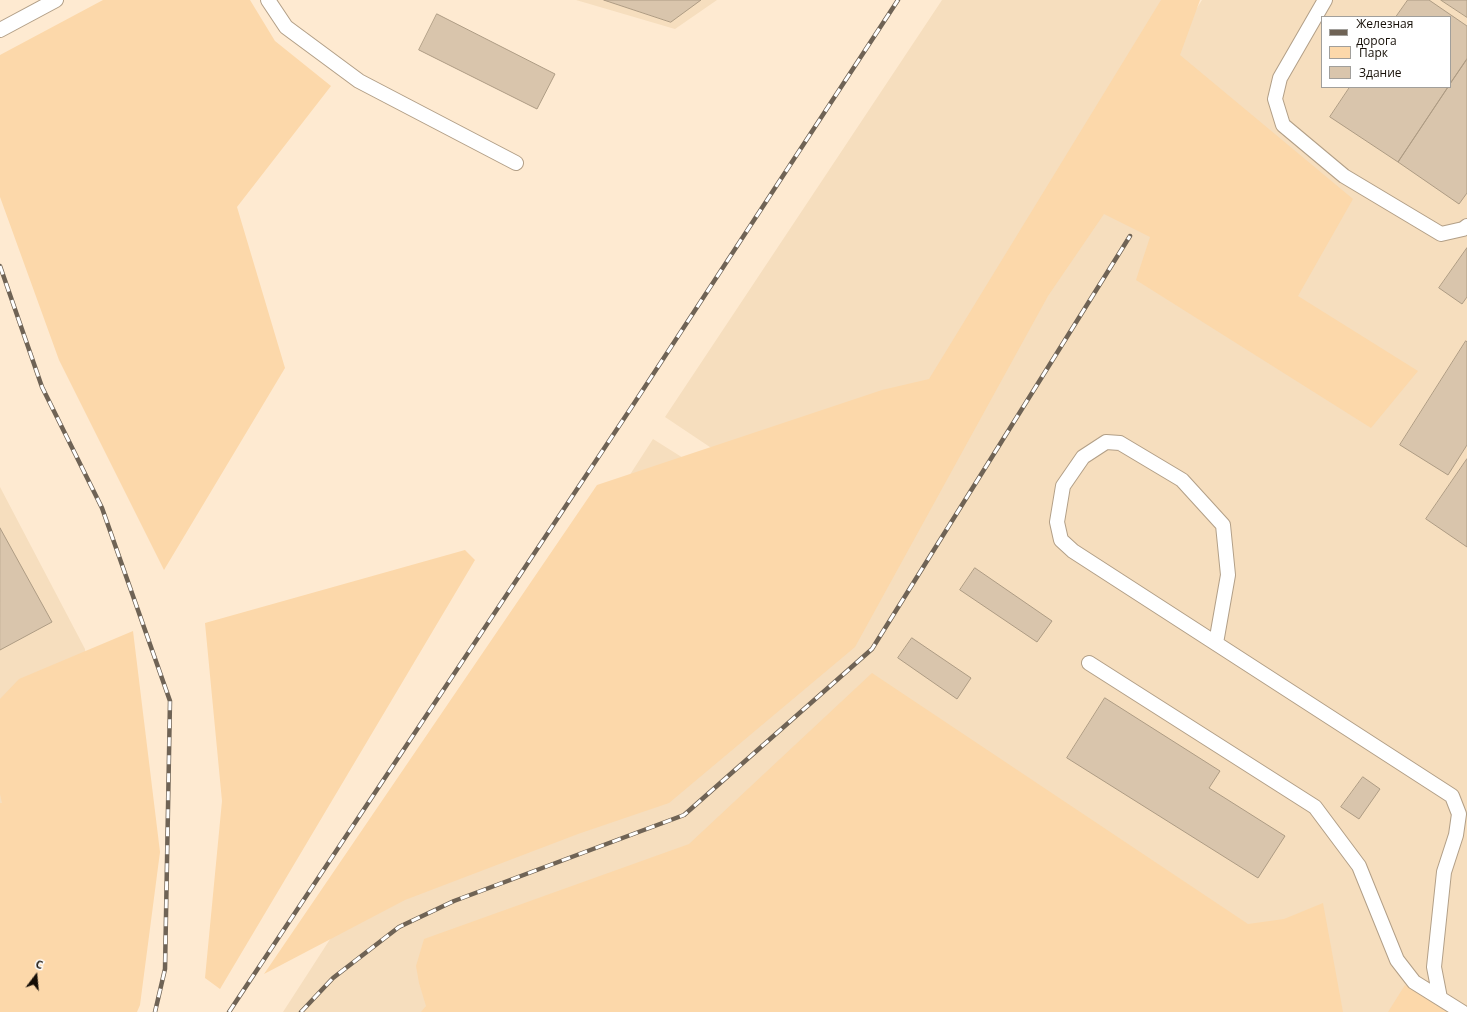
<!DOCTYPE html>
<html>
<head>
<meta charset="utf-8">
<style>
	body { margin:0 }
	#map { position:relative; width:1467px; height:1012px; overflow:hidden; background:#feead1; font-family:"Open Sans",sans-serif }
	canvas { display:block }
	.legend { position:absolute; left:1321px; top:16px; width:130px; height:72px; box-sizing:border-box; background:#fff; border:1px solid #a19f9b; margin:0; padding:5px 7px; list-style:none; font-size:12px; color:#150e06 }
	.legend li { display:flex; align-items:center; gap:8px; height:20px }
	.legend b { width:20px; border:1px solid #a19f9b }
	.north { position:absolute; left:16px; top:956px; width:40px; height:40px; -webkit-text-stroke:3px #fff; paint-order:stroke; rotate:16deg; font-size:11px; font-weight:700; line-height:16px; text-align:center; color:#150e06 }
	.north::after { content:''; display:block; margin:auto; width:14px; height:18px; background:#150e06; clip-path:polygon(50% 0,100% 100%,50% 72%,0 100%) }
</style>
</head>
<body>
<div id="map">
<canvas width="1467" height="1012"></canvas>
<ul class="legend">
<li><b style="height:5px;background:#6f6355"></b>Железная дорога</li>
<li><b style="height:11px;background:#fcd8aa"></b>Парк</li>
<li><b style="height:11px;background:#d9c5ac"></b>Здание</li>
</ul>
<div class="north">С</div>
</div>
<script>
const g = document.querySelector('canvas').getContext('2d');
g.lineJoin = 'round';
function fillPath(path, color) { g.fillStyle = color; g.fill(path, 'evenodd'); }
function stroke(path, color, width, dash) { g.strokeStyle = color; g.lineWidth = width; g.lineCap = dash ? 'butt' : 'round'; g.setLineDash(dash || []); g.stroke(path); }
fillPath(new Path2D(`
	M576,0H717L675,29Z
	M942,0H1188L840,534L665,417Z
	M1202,0H1467V1012H283L653,439L842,558ZM1322,17H1450V87H1322Z
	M0,487L85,649L95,747L33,805L0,803Z`), '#f6debe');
fillPath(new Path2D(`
	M103,0H250L275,41L331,86L237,207L285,368L164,570L59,360L0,197V55Z
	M1161,0H1200L1180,55L1353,199L1298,296L1418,371L1371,428L1136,280L1150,237L1104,214L1048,296L855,647L669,803L578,834L405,900L264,974L597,485L882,390L929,379Z
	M465,550L475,560L220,989L205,978L222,801L205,623Z
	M133,631L160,852L140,1005L137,1012H0V803H2L0,794V699L19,679Z
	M872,673L1248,924L1284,919L1323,903L1343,1012H421L426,1006L419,983L416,966L424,939L689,844Z
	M1405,985L1447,1012H1388Z`), '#fcd8aa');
const building = new Path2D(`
	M604,0H701L671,22Z
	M1408,0H1429L1467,26V59L1450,84V17H1396Z
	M1441,0H1467V17Z
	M437,14L555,74L537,109L419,50Z
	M1467,59V193L1459,204L1398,162L1448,87H1450V84Z
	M1350,87H1448L1398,162L1330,117Z
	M1467,248V297L1462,304L1439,288Z
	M1466,341L1467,342V445L1448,475L1400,445Z
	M1467,459V547L1426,519Z
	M0,528L52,622L0,650Z
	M975,568L1052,621L1037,642L960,590Z
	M912,638L971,678L957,699L898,658Z
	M1105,698L1220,771L1209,788L1285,836L1258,878L1067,758Z
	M1363,777L1380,789L1359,819L1341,807Z`);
fillPath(building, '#d9c5ac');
stroke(building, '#ae9c84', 1);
const lane = new Path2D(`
	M268,0L286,27L359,81L516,163
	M1325,0L1280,78L1275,99L1283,125L1344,176L1441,234L1463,229L1467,226
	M0,30L56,0
	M1216,643L1228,575L1223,525L1182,480L1120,443L1106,442L1083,457L1063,486L1057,522L1061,540L1073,551L1452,796L1459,814L1456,835L1444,872L1434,967L1440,998
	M1089,663L1315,807L1359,866L1397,960L1414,982L1462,1012`);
stroke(lane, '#b29f87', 16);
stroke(lane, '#fff', 14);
const rail = new Path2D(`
	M0,266L42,387L102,508L170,701L165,969L155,1012
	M229,1012L633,405L898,0
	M301,1012L333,978L399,927L454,901L684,815L872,649L1130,236`);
stroke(rail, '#6f6355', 4.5);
stroke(rail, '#fff', 3, [9]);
</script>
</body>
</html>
